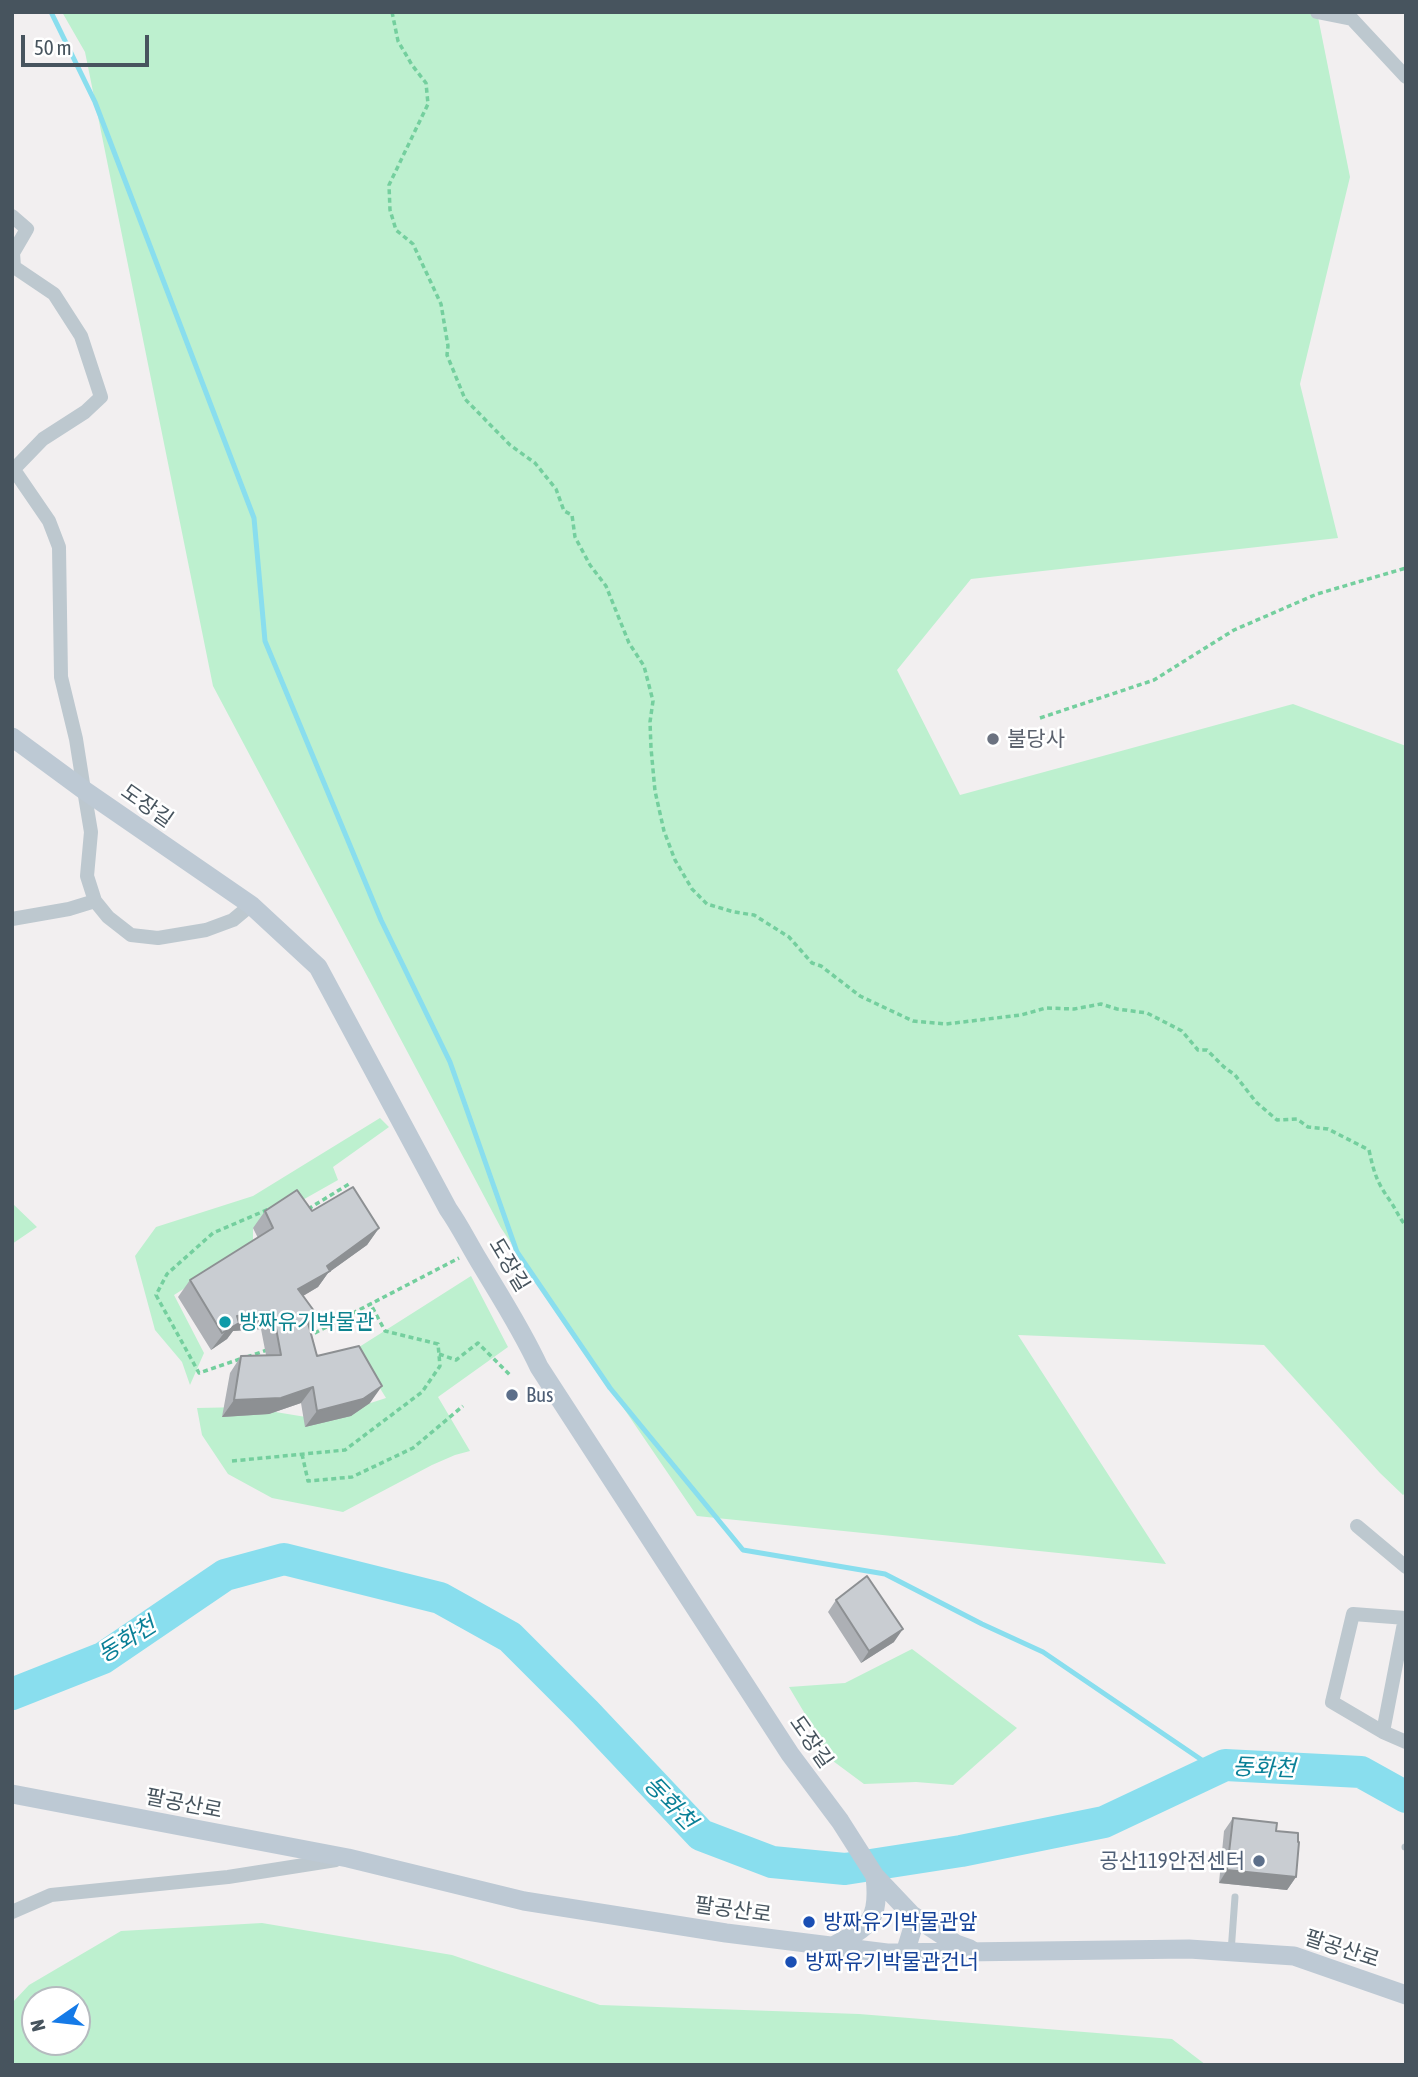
<!DOCTYPE html>
<html>
<head>
<meta charset="utf-8">
<style>
	body { margin:0 }
	#map { position:relative; width:1418px; height:2077px; overflow:hidden; background:#f2eff0; font-family:"Asap Condensed",sans-serif }
	canvas { display:block }
	.frame { position:absolute; inset:0; border:14px solid #47545e; pointer-events:none }
	.north { position:absolute; left:21px; top:1986px; width:70px; height:70px; box-sizing:border-box; background:#fff; border:2px solid #b5bbbf; border-radius:50%; rotate:256deg; font-size:19px; font-weight:700; line-height:28px; text-align:center; color:#47545e }
	.north::after { content:''; display:block; margin:auto; width:24px; height:32px; background:#157ae7; clip-path:polygon(50% 0,100% 100%,50% 72%,0 100%) }
	.scale { position:absolute; left:21px; top:35px; width:128px; height:32px; box-sizing:border-box; border:4px solid #47545e; border-top:0; padding-left:9px; font-size:21px; line-height:24px; white-space:nowrap; color:#47545e; -webkit-text-stroke:5px #fff; paint-order:stroke }
</style>
</head>
<body>
<div id="map">
<canvas width="1418" height="2077"></canvas>
<div class="frame"></div>
<div class="north">N</div>
<div class="scale">50 m</div>
</div>
<script>
const g = document.querySelector('canvas').getContext('2d');
g.lineJoin = 'round';
function fillPath(path, color) { g.fillStyle = color; g.fill(path, 'evenodd'); }
function stroke(path, color, width, dash) { g.strokeStyle = color; g.lineWidth = width; g.lineCap = dash ? 'butt' : 'round'; g.setLineDash(dash || []); g.stroke(path); }
function drawText(font, color, halo, rows, align = 'center') {
  g.font = font + ' "Asap Condensed","Noto Sans KR",sans-serif'; g.lineWidth = 5; g.setLineDash([]); g.textBaseline = 'middle'; g.strokeStyle = halo; g.fillStyle = color; for (const [text, x, y, turn = 0] of rows) {
    g.save(); g.translate(x, y); g.rotate((+turn || 0) * Math.PI / 180); g.textAlign = isNaN(turn) ? turn : align; if (halo) g.strokeText(text, 0, 0); g.fillText(text, 0, 0); g.restore();
  }
}
fillPath(new Path2D(`
	M62,12H1317L1350,177L1300,384L1338,538L971,579L897,670L960,795L1293,704L1406,746V1492L1403,1495L1380,1473L1264,1345L1018,1335L1166,1564L697,1516L501,1228L213,686L85,52Z
	M380,1118L389,1127L333,1167L338,1180L253,1228V1245L174,1295L204,1353L190,1385L182,1362L155,1330L135,1256L156,1227L253,1196Z
	M12,1203L37,1227L12,1244Z
	M471,1276L508,1347L438,1397L470,1451L455,1455L432,1465L343,1512L272,1498L228,1474L202,1435L197,1408L245,1407L312,1418L346,1411L386,1398L356,1349Z
	M912,1649L1017,1728L953,1785L916,1782L864,1784L833,1761L789,1687L845,1683Z
	M262,1923L452,1955L600,2005L859,2014L1172,2039L1206,2065H12V2003L29,1985L121,1931ZM77,2000V2042H35V2000Z`), '#bdf0cf');
stroke(new Path2D(`
	M51,12L95,102L254,518L265,641L381,920L450,1062L517,1252L610,1388L743,1550L885,1574L982,1624L1043,1652L1215,1769`), '#89deee', 5);
stroke(new Path2D(`
	M12,1694L103,1658L225,1575L284,1559L440,1598L510,1637L585,1712L701,1835L772,1862L845,1869L961,1851L1104,1822L1225,1765L1361,1772L1406,1797`), '#89deee', 32);
stroke(new Path2D(`
	M392,12L398,41L412,65L426,83L428,104L389,185L390,210L396,230L413,244L441,304L448,346L447,355L465,399L510,445L535,463L556,489L564,511L572,515L575,537L590,565L606,586L629,643L644,666L653,701L650,722L651,748L655,791L664,831L675,860L692,889L707,904L734,912L754,915L789,937L812,963L821,966L860,996L913,1021L946,1024L1021,1015L1046,1008L1074,1009L1101,1004L1117,1009L1147,1013L1182,1031L1198,1050H1207L1224,1067L1235,1075L1256,1102L1277,1120L1297,1119L1308,1127L1328,1129L1369,1150C1374,1173 1377,1183 1391,1202C1396,1210 1400,1219 1406,1226
	M1040,718L1154,680L1234,630L1317,594L1406,568
	M308,1209L349,1184
	M307,1337L459,1258
	M439,1354L456,1360L478,1343L510,1375
	M247,1357L267,1350
	M240,1359L199,1373L156,1295L167,1274L213,1233L269,1209
	M302,1454L308,1481L352,1477L413,1448L463,1406
	M232,1461L345,1450L422,1392L440,1366L438,1344L385,1331L370,1303`), '#74cf9e', 3.5, [5, 3.5]);
stroke(new Path2D(`
	M1405,1847H1406
	M1231,1952L1235,1897`), '#bdc8cf', 7);
stroke(new Path2D(`
	M1317,12L1352,19L1406,77
	M12,216L27,229L13,253L14,267L54,294L81,336L101,397L85,412L43,439L14,469
	M12,467L49,521L59,547L61,677L76,739L84,790L91,832L87,876L95,901L108,917L131,935L158,938L206,930L233,920L251,905
	M12,919L69,909L95,901
	M1357,1526L1406,1567
	M1406,1618L1353,1614L1332,1702L1383,1732L1406,1742
	M1383,1732L1405,1618
	M12,1912L51,1895L228,1877L336,1860`), '#bdc8cf', 14);
stroke(new Path2D(`
	M12,737L84,790L251,905L318,967L448,1209C460,1226 468,1243 479,1261C500,1296 522,1330 539,1367L790,1754L840,1821L875,1876L912,1915L913,1927L905,1953
	M12,1794L348,1858L524,1901L726,1933L887,1953L1189,1949L1294,1956L1406,1995
	M912,1915L956,1944L970,1949
	M833,1946C870,1926 880,1921 875,1876`), '#bdc9d4', 19);
fillPath(new Path2D(`
	M265,1211H312L379,1228L367,1245L328,1273L318,1287L303,1296L317,1315L309,1327L317,1356L370,1403L351,1416L305,1427L301,1403L269,1414L222,1417L230,1373L241,1356L266,1355L261,1329L233,1331L227,1339L211,1350L178,1297L190,1280L258,1238L253,1228Z
	M836,1600L894,1642L861,1663L828,1612Z
	M1233,1818L1276,1831L1296,1877L1287,1890L1219,1883L1224,1831Z`), '#adb0b5');
fillPath(new Path2D(`
	M379,1228L367,1245L328,1273L318,1287L286,1306L298,1289L327,1266Z
	M273,1312L261,1329L233,1331L227,1339L211,1350L237,1316Z
	M317,1315L305,1332L307,1319Z
	M382,1386L370,1403L351,1416L305,1427L317,1411Z
	M313,1387L301,1403L269,1414L222,1417L234,1400Z
	M903,1629L894,1642L861,1663L869,1651Z
	M1227,1870L1296,1877L1287,1890L1219,1883Z`), '#8d9093');
const building = new Path2D(`
	M353,1187L379,1228L327,1266L330,1271L298,1289L317,1315L307,1319L317,1356L359,1346L382,1386L363,1399L317,1411L313,1387L281,1398L234,1400L241,1356L281,1355L273,1312L237,1316L239,1323L222,1333L190,1280L273,1228L265,1211L297,1190L312,1211Z
	M867,1576L903,1629L869,1651L836,1600Z
	M1233,1818L1277,1823L1276,1831L1298,1833V1842H1299L1296,1877L1227,1870Z`);
fillPath(building, '#c9cdd2');
stroke(building, '#8d9093', 2);
for (const [x, y, r, color] of [
	[993,739,7,"#6b7280"],
	[225,1322,7,"#0f9aa8"],
	[512,1395,7,"#5c6f8a"],
	[1259,1861,7,"#5c6f8a"],
	[809,1922,7,"#1a4fb4"],
	[791,1962,7,"#1a4fb4"]
]) { const dot = new Path2D(); dot.arc(x, y, r, 0, 2 * Math.PI); g.fillStyle = color; g.fill(dot); stroke(dot, '#fff', 2.5); }
drawText('21px', '#5b616d', '#fff', [
	["불당사",1007,739]
], 'left');
drawText('21px', '#47545e', '#fff', [
	["도장길",147,806,35],
	["도장길",509,1265,59],
	["도장길",811,1742,55],
	["팔공산로",184,1804,11],
	["팔공산로",733,1910,8],
	["팔공산로",1342,1949,18]
]);
drawText('21px', '#0d838f', '#fff', [
	["방짜유기박물관",239,1322]
], 'left');
drawText('21px', '#4e5e75', '#fff', [
	["Bus",526,1395],
	["공산119안전센터",1245,1861,"right"]
], 'left');
drawText('21px', '#164399', '#fff', [
	["방짜유기박물관앞",823,1922],
	["방짜유기박물관건너",805,1962]
], 'left');
drawText('italic 23px', '#0a8097', '#fff', [
	["동화천",127,1640,-32],
	["동화천",1264,1768,2],
	["동화천",670,1803,46]
]);
</script>
</body>
</html>
